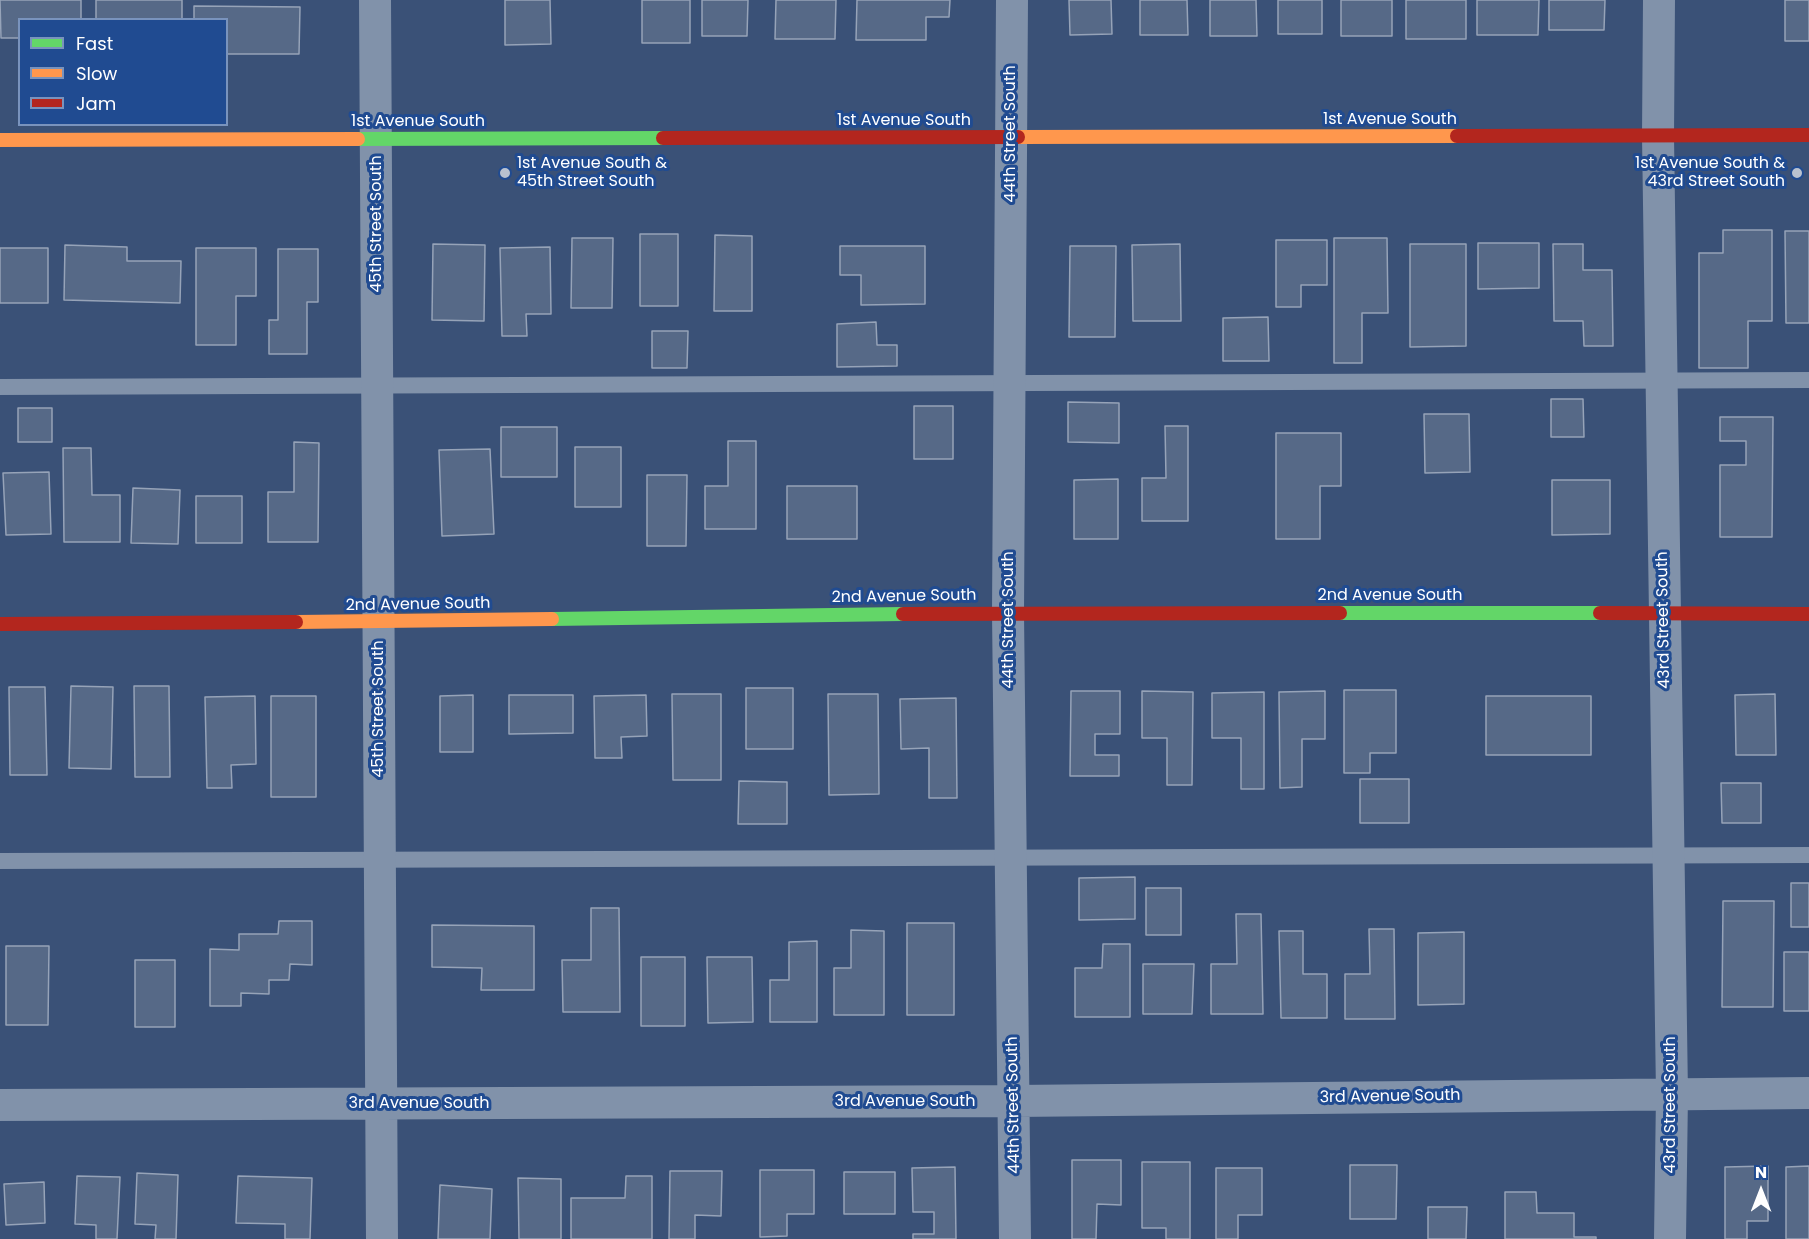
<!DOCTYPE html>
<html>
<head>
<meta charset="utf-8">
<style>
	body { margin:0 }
	#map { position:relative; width:1809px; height:1239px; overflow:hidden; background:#3a5177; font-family:Poppins,sans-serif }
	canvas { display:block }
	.legend { position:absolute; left:18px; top:18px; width:210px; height:108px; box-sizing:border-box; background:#204b91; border:2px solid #7993bd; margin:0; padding:8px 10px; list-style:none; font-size:18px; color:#fff }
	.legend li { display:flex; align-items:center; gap:12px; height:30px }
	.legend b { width:30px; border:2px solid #7993bd }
	.north { position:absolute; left:1731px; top:1161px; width:60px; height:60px; -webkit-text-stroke:4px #204b91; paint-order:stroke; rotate:0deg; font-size:16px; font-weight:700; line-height:24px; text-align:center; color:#fff }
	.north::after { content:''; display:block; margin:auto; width:21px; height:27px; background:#fff; clip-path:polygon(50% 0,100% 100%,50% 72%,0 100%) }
</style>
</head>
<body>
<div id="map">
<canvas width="1809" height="1239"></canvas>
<ul class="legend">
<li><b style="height:8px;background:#63d668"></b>Fast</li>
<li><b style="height:8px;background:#ff974d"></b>Slow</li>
<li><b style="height:8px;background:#b3261e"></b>Jam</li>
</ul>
<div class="north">N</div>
</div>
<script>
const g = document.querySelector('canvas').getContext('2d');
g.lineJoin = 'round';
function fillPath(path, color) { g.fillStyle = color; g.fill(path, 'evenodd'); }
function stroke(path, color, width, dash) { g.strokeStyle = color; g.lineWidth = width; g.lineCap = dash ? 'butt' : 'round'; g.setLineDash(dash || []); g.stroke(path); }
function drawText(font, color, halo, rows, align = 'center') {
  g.font = font + ' Poppins,sans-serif'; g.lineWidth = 6; g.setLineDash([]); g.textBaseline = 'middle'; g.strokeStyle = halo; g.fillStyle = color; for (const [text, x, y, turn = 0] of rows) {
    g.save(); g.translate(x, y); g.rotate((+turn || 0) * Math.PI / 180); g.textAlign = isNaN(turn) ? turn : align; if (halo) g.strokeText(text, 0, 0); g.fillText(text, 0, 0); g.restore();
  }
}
const building = new Path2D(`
	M0,0H81V20H20V38H1Z
	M96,0H182V20H96Z
	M505,0H550L551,44L505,45Z
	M642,0H690V43H642Z
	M702,0H748L747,36H702Z
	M776,0H836L835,39H775Z
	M857,0H950L949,17H926V40H856Z
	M1069,0H1111L1112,34L1070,35Z
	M1140,0H1187L1188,35H1140Z
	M1210,0H1256L1257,36H1210Z
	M1278,0H1322V34H1278Z
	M1341,0H1392V36H1341Z
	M1406,0H1466V39H1406Z
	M1477,0H1539L1538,35H1477Z
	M1549,0H1605L1604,30H1549Z
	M1785,0H1809V41H1785Z
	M194,6L300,7L299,54H226V20H194Z
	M1723,230H1772V321H1748V368H1699V253H1723Z
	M1785,231H1809V323H1786Z
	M640,234H678V306H640Z
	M715,235L752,236V311H714Z
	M572,238H613L612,308H571Z
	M1334,238H1387L1388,313H1362V363H1334Z
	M1276,240H1327V285H1301V307H1276Z
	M1478,243H1539V288L1478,289Z
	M433,244L485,245L484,321L432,320Z
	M1180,244L1181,321H1133L1132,245Z
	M1410,244H1466V346L1410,347Z
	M1553,244H1583V270H1612L1613,346H1584L1583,321H1554Z
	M65,245L127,247V261H181L180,303L64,300Z
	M840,246H925V304L861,305V275H840Z
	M1070,246H1116L1115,337H1069Z
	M550,247L551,314H526L527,336H502L500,248Z
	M0,248H48V303H0Z
	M196,248H256V296H236V345H196Z
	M278,249H318V302H307V354H269V320H278Z
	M1268,317L1269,361H1223V318Z
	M876,322L877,345H897V366L837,367V324Z
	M652,331H688L687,368H652Z
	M1551,399H1583L1584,437H1551Z
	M1068,402L1119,403V443L1068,442Z
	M914,406H953V459H914Z
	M18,408H52V442H18Z
	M1424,414H1469L1470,472L1425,473Z
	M1720,417H1773L1772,537H1720V465H1746V441H1720Z
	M1165,426H1188V521H1142V478H1166Z
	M501,427H557V477H501Z
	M1276,433H1341V486H1320V539H1276Z
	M728,441H756V529H705V486H728Z
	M294,442L319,443L318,542H268V492H294Z
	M575,447H621V507H575Z
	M63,448H91L92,495H120V542H64Z
	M490,449L494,534L442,536L439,450Z
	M49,472L51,534L6,535L3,473Z
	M647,475H687L686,546H647Z
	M1118,479V539H1074V480Z
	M1552,480H1610V534L1552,535Z
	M787,486H857V539H787Z
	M133,488L180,490L178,544L131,543Z
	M196,496H242V543H196Z
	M71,686L113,687L111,769L69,768Z
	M134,686H169L170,777H135Z
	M9,687H45L47,775H10Z
	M746,688H793V749H746Z
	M1344,690H1396V753H1370V773H1344Z
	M1071,691H1120V734H1095V755H1119V776H1070Z
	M1142,691L1193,692L1192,785H1167V738H1142Z
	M1325,691V739H1302V787L1280,788L1279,692Z
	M1264,692V789H1241V738H1212V693Z
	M672,694H721V780H673Z
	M828,694H878L879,794L829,795Z
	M1775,694L1776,755H1736L1735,695Z
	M473,695V752H440V696Z
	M509,695H573V733L509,734Z
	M646,695L647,736L621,737L622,758H595L594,696Z
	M255,696L256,764L231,765L232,788H207L205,697Z
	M271,696H316V797H271Z
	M1486,696H1591V755H1486Z
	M956,698L957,798H929V748L901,749L900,699Z
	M1360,779H1409V823H1360Z
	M739,781L787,782V824H738Z
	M1721,783H1761V823H1722Z
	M1135,877V919L1079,920V878Z
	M1791,883H1809V927H1791Z
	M1146,888H1181V935H1146Z
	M1723,901H1774L1773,1007H1722Z
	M591,908H619L620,1012H563L562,960H591Z
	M1236,914H1261L1263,1014H1211V964H1237Z
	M279,921H312V965L290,964L289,980H269V994L241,993V1006H210V949L239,950V934H278Z
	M907,923H954V1015H907Z
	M432,925L534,926V990H481L482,968L432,967Z
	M1369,929H1394L1395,1019H1345V974H1370Z
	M851,930L884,931V1015H834V968H851Z
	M1279,931H1303V974H1327V1018H1281Z
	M1464,932V1004L1418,1005V933Z
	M817,941V1022H770V980H789V942Z
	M1103,944H1130V1017H1075V968H1102Z
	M6,946H49L48,1025H6Z
	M1784,952H1809V1011H1784Z
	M641,957H685V1026H641Z
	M707,957H752L753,1022L708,1023Z
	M135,960H175V1027H135Z
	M1143,964H1194L1192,1014H1143Z
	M1072,1160H1121V1205L1097,1204L1096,1239H1072Z
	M1142,1162H1190V1239H1166V1228H1142Z
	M1350,1165H1397L1396,1219H1350Z
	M1768,1166V1221H1747V1239H1725V1167Z
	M1809,1166V1239H1786V1167Z
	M955,1167L956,1239H913V1234H934V1212H913L912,1168Z
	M1216,1168H1262V1215H1238V1239H1216Z
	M760,1170H814V1214H787V1236L760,1237Z
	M670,1171H722L721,1216L695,1215V1239H669Z
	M844,1172H895V1214H844Z
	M137,1173L178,1175L176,1239H155L156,1225L135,1224Z
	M77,1176L120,1177L117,1239H96V1225L75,1224Z
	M238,1176L312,1178L310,1239H285V1224L236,1223Z
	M626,1176H652V1239H571V1198H625Z
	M518,1178L561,1179V1239H519Z
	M44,1182L45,1223L6,1225L4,1184Z
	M440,1185L492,1189L490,1239H438Z
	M1505,1192H1536L1537,1213H1574V1237H1596V1239H1505Z
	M1428,1207H1467L1466,1239H1428Z`);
fillPath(building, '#566987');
stroke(building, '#96a3b8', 1.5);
stroke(new Path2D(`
	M0,387L1809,380
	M0,861L1809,855`), '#8192aa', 16);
stroke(new Path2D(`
	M375,0L382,1239
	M1012,0L1008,612L1015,1239
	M1659,0L1658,136L1672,1094L1670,1239
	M0,1105L1014,1101L1809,1093`), '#8192aa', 32);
stroke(new Path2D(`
	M358,139L663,138
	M1340,613H1600
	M552,619L903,614`), '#63d668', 14);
stroke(new Path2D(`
	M1018,137L1457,136
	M0,140L358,139
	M296,622L552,619`), '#ff974d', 14);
stroke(new Path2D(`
	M1457,136L1809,135
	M663,138L1018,137
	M1600,613L1809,614
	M903,614L1340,613
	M0,624L296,622`), '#b3261e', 14);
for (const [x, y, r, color] of [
	[505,173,6,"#bac2cf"],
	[1797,173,6,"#bac2cf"]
]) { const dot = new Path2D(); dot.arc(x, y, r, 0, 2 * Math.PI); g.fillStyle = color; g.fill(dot); stroke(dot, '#204b91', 2); }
drawText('16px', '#fff', '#204b91', [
	["1st Avenue South",1390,120],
	["1st Avenue South",904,121],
	["1st Avenue South",418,122],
	["44th Street South",1011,134,-90],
	["45th Street South",377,224,-90],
	["2nd Avenue South",1390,596],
	["2nd Avenue South",904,597,-1],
	["2nd Avenue South",418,605,-1],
	["44th Street South",1009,620,-90],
	["43rd Street South",1664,620,-91],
	["45th Street South",379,709,-90],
	["3rd Avenue South",1390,1097,-1],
	["3rd Avenue South",905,1102],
	["3rd Avenue South",419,1104],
	["44th Street South",1014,1105,-91],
	["43rd Street South",1671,1105,-90]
]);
drawText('16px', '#fff', '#204b91', [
	["1st Avenue South &",517,164],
	["45th Street South",517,182],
	["1st Avenue South &",1785,164,"right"],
	["43rd Street South",1785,182,"right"]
], 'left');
</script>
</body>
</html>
